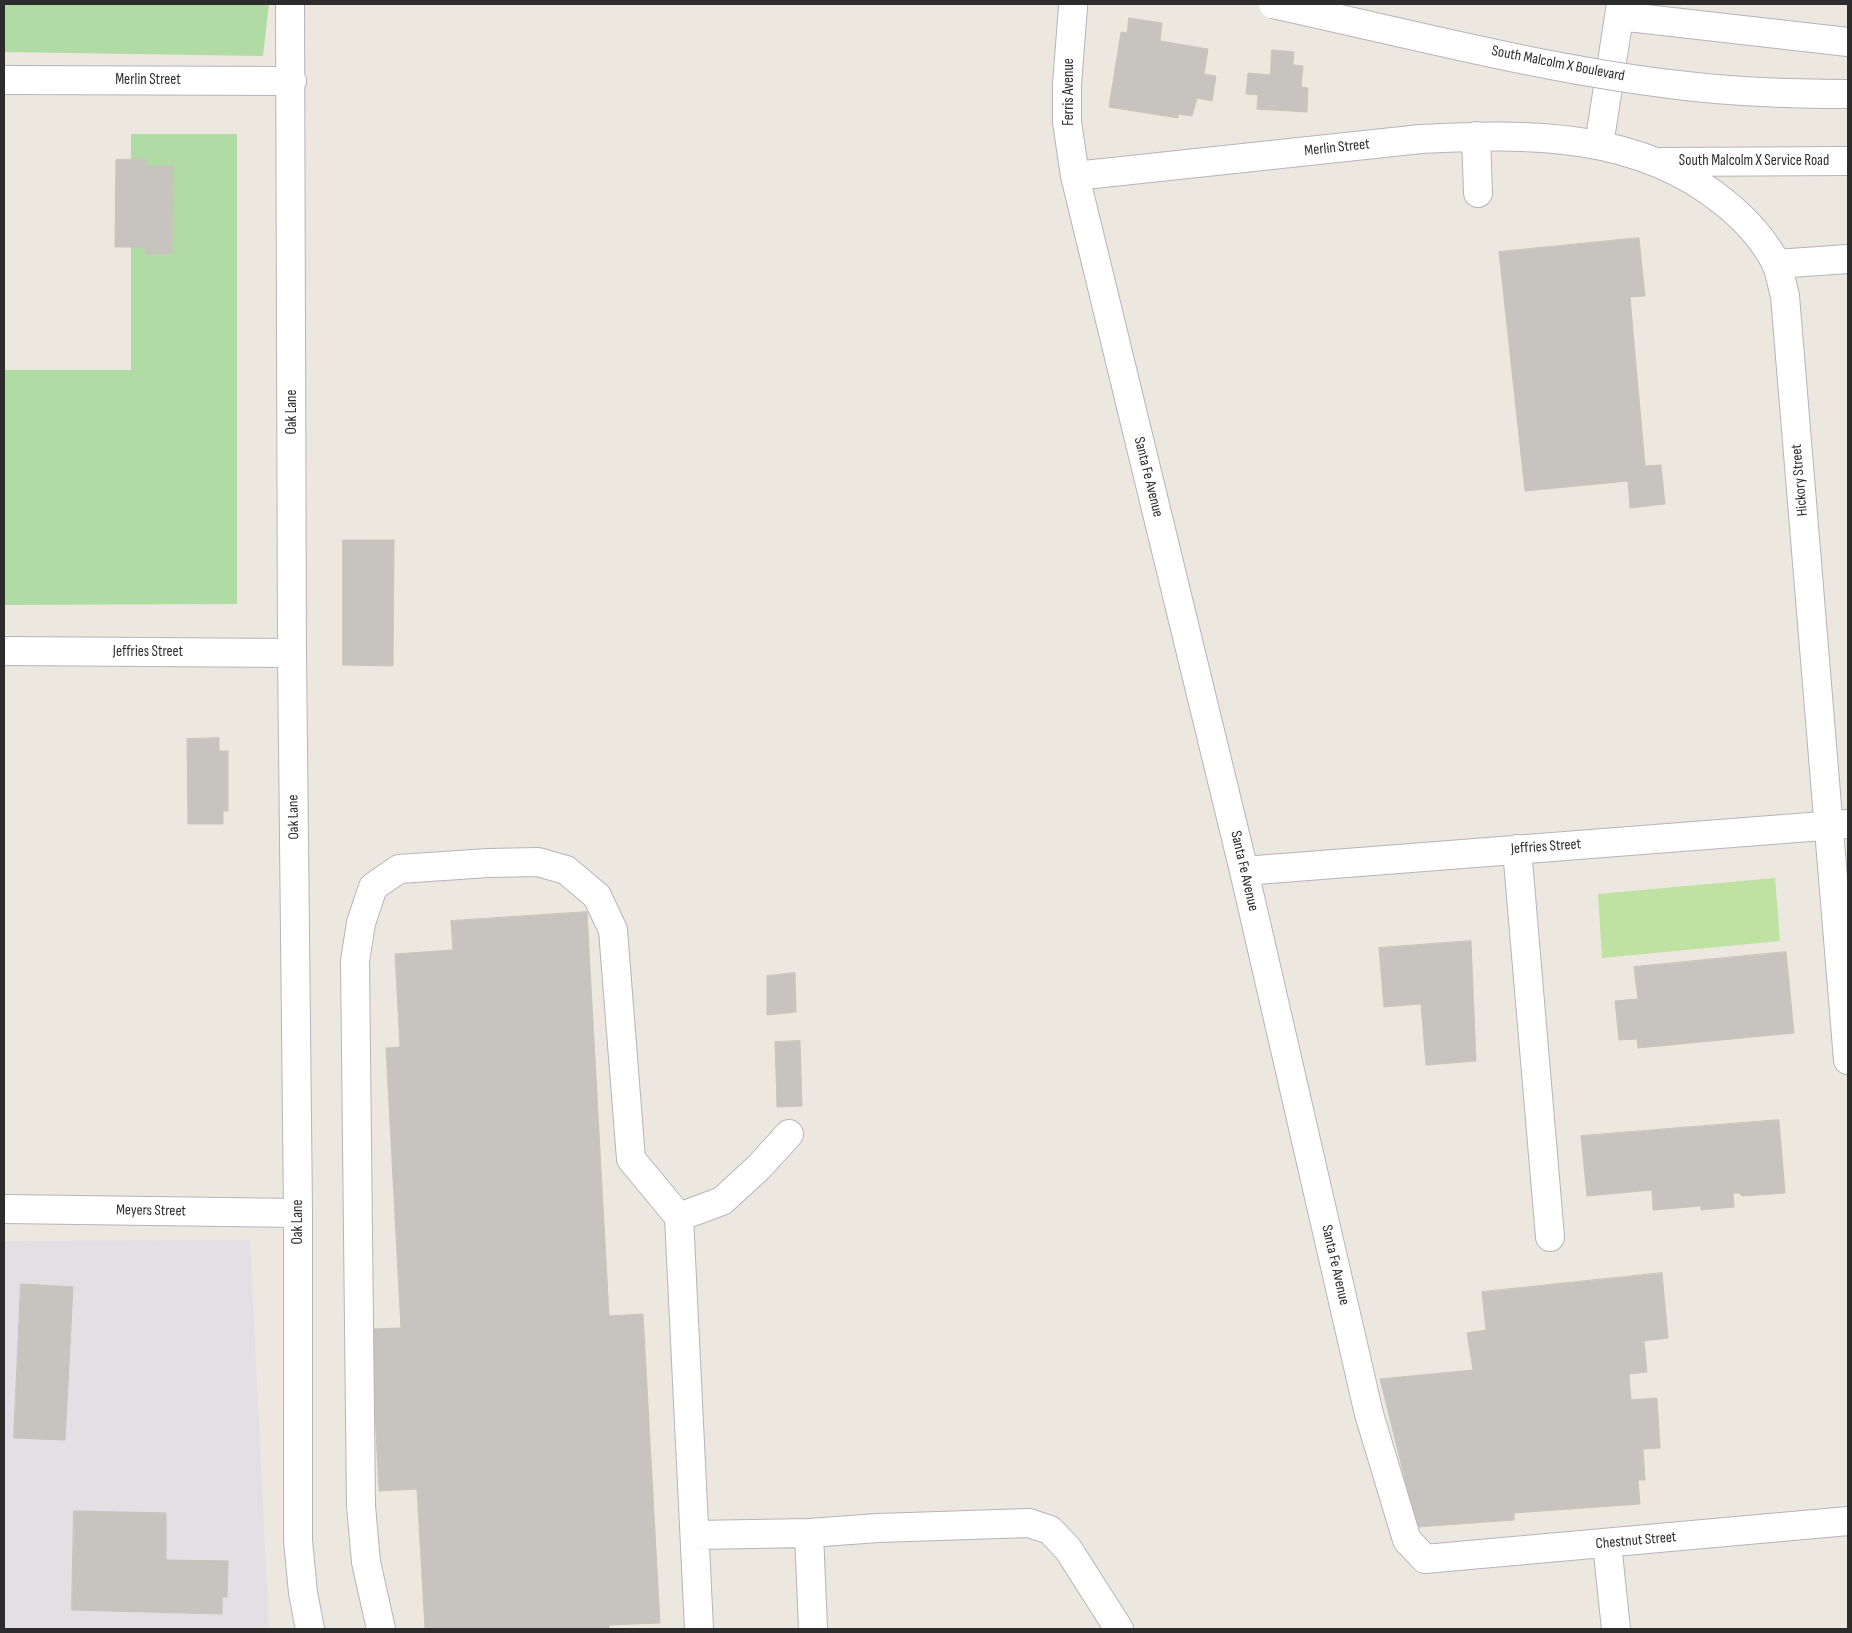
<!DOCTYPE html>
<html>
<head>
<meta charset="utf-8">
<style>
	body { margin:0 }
	#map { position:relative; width:1852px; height:1633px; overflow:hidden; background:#ece8e0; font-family:"Sofia Sans Condensed",sans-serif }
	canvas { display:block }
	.frame { position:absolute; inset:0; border:5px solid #2c2c2c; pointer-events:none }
</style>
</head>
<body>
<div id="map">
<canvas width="1852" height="1633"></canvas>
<div class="frame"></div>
</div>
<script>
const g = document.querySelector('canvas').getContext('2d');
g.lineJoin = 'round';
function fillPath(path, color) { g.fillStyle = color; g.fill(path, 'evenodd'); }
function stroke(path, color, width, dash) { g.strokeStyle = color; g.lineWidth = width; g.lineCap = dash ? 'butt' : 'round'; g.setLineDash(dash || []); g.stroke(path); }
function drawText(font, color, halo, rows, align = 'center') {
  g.font = font + ' "Sofia Sans Condensed",sans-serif'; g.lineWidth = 4; g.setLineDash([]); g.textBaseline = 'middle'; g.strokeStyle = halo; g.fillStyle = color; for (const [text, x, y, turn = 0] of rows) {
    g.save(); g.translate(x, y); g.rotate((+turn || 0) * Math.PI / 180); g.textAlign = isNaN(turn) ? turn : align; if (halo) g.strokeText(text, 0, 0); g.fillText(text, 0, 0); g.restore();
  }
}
fillPath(new Path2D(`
	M250,1240L269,1629H4V1241Z`), '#e2dfe5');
fillPath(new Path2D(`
	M4,4H269L263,56L4,52Z
	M131,134H237V604L4,605V370H131Z`), '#b1dba4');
fillPath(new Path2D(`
	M1775,878L1780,941L1602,958L1598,894Z`), '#bfe1a1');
const building = new Path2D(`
	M1129,18L1162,23L1160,41L1208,49L1204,74L1216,76L1212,101L1197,98L1192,116L1178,114V118L1109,107L1121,32L1127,33Z
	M1272,50L1294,52L1293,65L1303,66L1301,87L1308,88L1307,112L1257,109L1258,95L1246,94L1248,73L1270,75Z
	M145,159L146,166H173L172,254H145V247H115L116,160Z
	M1639,238L1645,296L1630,297L1645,466L1661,465L1665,504L1630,508L1628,481L1525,491L1499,252Z
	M343,540H394L393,666L343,665Z
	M219,738V751H228V811H223V824H188L187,739Z
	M587,912L609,1316L643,1314L660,1623L609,1625V1629H425L417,1489L379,1491L371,1329L401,1328L386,1048L400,1047L395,954L453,950L451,921Z
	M1471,941L1476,1061L1426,1065L1421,1004L1384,1007L1379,948Z
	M1786,952L1794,1033L1638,1048L1637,1039L1619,1040L1615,1001L1638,999L1634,967Z
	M795,973L796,1012L767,1015V976Z
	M800,1041L802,1106L777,1107L775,1042Z
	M1779,1120L1785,1193L1742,1196L1739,1193H1733L1734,1207L1701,1210V1206L1653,1210L1652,1190L1587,1196L1581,1136Z
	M1662,1273L1668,1338L1644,1341L1647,1372L1629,1374L1631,1400L1657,1398L1660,1448L1643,1449L1645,1480H1638L1640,1504L1514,1513V1520L1417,1527L1380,1379L1473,1370L1467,1333L1486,1330L1482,1292Z
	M21,1284L73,1287L65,1440L14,1438Z
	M74,1511L166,1513V1560L228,1561L227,1597H222V1614L72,1610Z`);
fillPath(building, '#c7c4bf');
stroke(building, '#c7c4ba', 1);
const minor = new Path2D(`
	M290,4L292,653L298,1213V1540L303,1593L310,1629
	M1073,7L1067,84V122L1075,176L1244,871L1369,1414L1407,1540L1425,1559L1848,1521
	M1619,16L1848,42
	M4,80L292,81
	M1476,136L1478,193
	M1599,145L1621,4
	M1663,162L1848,161
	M1075,176L1421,139C1527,133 1639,132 1725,203C1746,220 1763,238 1776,263C1780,273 1782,285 1785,296L1848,1060
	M1776,264L1848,259
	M4,651L292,653
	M1517,849L1550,1237
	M1244,871L1848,824
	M4,1209L298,1213
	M679,1217L722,1201L758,1168L789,1134
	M809,1533L813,1629
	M695,1535L809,1533L878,1528L1029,1523L1050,1530L1068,1549L1119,1629
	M1607,1544L1616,1629
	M381,1629L366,1562L361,1506L355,961L361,923L373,887L399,869L488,863L538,862L566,870L597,896L613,930L631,1159L679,1217L699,1629`);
stroke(minor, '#b3b4be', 30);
stroke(minor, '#fff', 28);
const minorBridge = new Path2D(`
	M1273,4C1407,33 1541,69 1678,85C1734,92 1792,94 1848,94`);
stroke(minorBridge, '#b3b4be', 30, []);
stroke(minorBridge, '#fff', 28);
drawText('15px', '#2c2c2c', '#fff', [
	["South Malcolm X Boulevard",1558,64,11],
	["Merlin Street",148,80],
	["Ferris Avenue",1069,92,-90],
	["Merlin Street",1337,148,-6],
	["South Malcolm X Service Road",1754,161],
	["Oak Lane",292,412,-90],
	["Santa Fe Avenue",1148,477,76],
	["Hickory Street",1800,480,-95],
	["Jeffries Street",148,652],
	["Oak Lane",294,817,-91],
	["Jeffries Street",1546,847,-4],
	["Santa Fe Avenue",1244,871,77],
	["Meyers Street",151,1211,1],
	["Oak Lane",298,1222,-90],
	["Santa Fe Avenue",1335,1265,77],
	["Chestnut Street",1636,1541,-5]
]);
</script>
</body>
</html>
